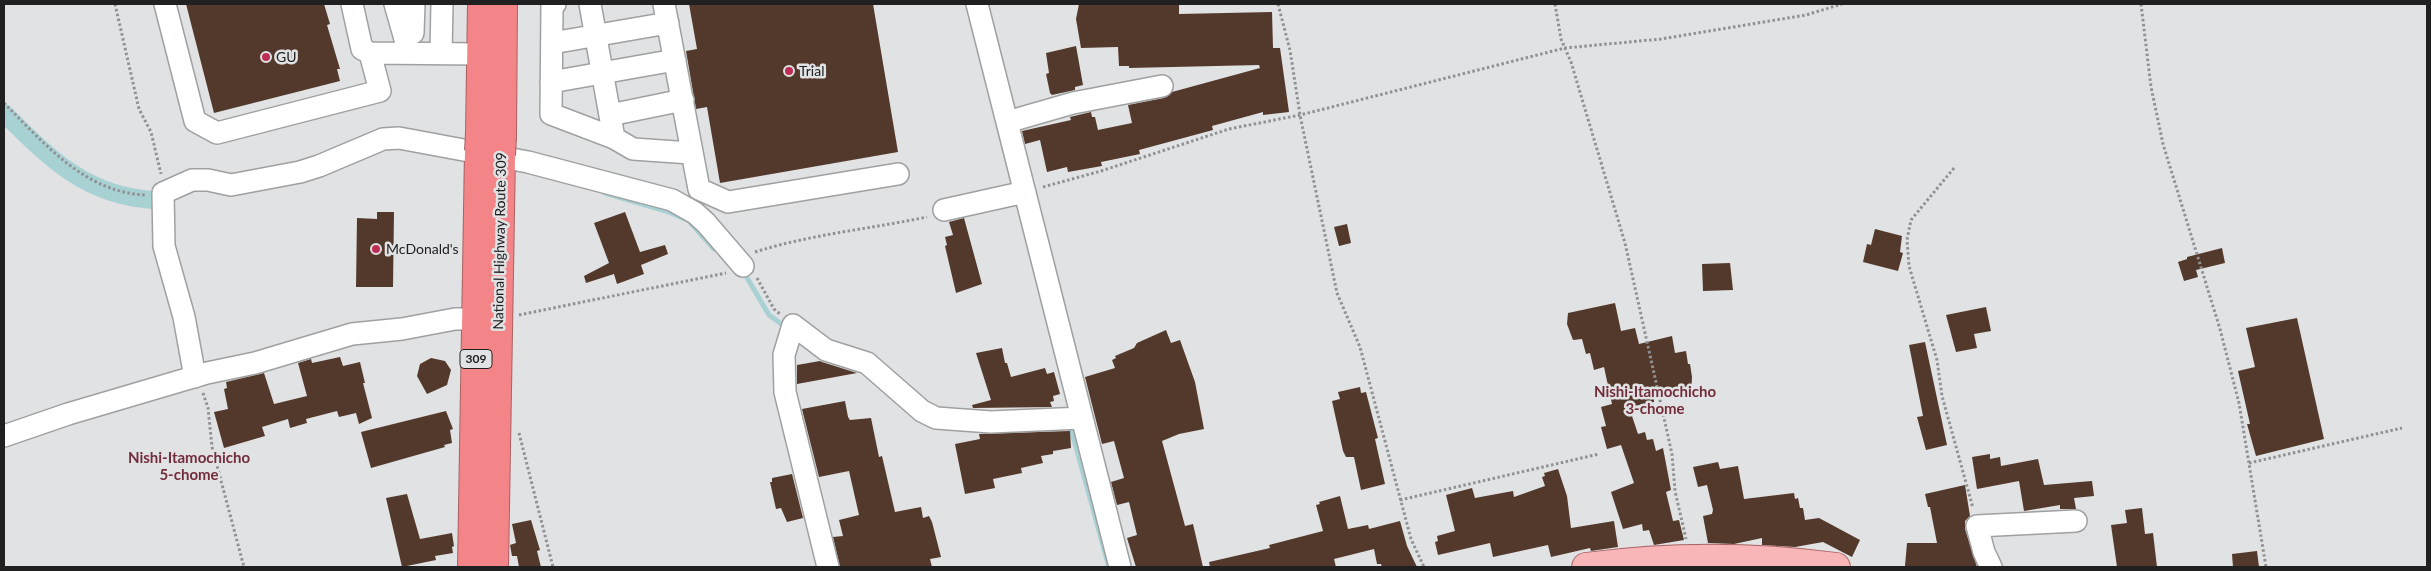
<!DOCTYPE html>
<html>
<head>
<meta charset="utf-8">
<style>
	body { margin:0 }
	#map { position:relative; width:2431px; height:571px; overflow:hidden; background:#e1e2e4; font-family:Lato,sans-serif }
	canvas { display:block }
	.frame { position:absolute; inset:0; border:5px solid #202021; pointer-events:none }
</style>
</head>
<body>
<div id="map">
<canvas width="2431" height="571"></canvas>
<div class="frame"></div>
</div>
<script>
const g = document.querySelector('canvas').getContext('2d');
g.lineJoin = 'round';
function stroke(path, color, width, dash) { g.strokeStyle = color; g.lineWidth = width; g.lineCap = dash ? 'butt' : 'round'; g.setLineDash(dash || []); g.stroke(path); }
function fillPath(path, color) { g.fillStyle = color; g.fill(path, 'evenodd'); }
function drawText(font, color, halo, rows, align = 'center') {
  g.font = font + ' Lato,sans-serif'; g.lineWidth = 5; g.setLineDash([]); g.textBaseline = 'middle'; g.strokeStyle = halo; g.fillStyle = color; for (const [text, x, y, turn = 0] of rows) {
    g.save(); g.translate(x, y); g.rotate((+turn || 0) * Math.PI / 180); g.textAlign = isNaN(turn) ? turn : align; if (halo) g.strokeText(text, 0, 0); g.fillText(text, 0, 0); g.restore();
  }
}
stroke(new Path2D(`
	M605,193L669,212L689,221L714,249
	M741,272L746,276L769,315L787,328
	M1070,425L1109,567`), '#a8d1d4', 5);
stroke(new Path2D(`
	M4,113C49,158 86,196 153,200`), '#a8d1d4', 18);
fillPath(new Path2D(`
	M186,4H324L330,24L327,25L340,69H337L340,81L214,113Z
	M689,4H873L898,152L720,183L707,107L696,109L686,51L697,49Z
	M1079,4H1179V14L1272,12L1273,48H1280L1289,112L1263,115V112L1212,126L1213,130L1139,150L1140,154L1101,162L1102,166L1068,172L1067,167L1047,172L1040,140L1025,144L1022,131L1071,120L1070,117L1091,112L1092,117H1095L1098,130L1132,123L1128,105L1164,98L1172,92L1260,68L1259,65L1129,68V66H1119L1118,47L1081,48L1076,19Z
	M1076,46L1083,85L1075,87V90L1052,95L1050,93L1046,74L1049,73L1046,53Z
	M377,212H394L393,287H356L357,218L377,219Z
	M625,212L640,252L665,245L668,254L641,265L644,274L617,284L614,274L586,283L584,276L609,263L594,223Z
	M964,218L982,284L956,293L945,246L947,245L945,237L953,235L949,222Z
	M1347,224L1351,243L1339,246L1334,227Z
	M1875,229L1902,236L1900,252L1903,253L1898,271L1863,262L1867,244L1871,245Z
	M2222,248L2225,263L2196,270L2198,277L2184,281L2178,262L2187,259V257Z
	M1730,263L1733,290L1703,291L1702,264Z
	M1615,303L1621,331L1635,328L1639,344L1672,336L1675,353L1686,351L1688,364H1690L1692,377L1691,393L1654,399V402L1629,407L1638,434L1645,432L1647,440L1653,439L1656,451L1663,448L1671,490L1666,492L1673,521L1679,520L1684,540L1654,545L1649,530L1643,531L1642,524L1623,529L1611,492L1634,483L1621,445L1607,449L1601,427L1606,426L1601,407L1612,404L1604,367L1594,370L1590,353L1586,354L1582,339L1573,340L1567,324L1568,313Z
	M1986,307L1991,331L1974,334L1977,348L1956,352L1946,315Z
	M2297,318L2324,439L2256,456L2247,424H2250L2238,371L2255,367L2246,328Z
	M1166,330L1171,343L1180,340L1195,382L1204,429L1179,434L1162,441L1185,526L1193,524L1203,567H1136L1127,538L1137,535L1129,502L1117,505L1111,482L1124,478L1114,441L1102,444L1085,377L1115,368L1112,360L1116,358L1115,356L1134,348L1137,343Z
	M1925,342L1947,445L1926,450L1917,417L1923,416L1909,345Z
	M1002,348L1005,363H1007L1011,377L1045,368L1047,374L1054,372L1060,394L1053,396L1054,401L1050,402L1052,407L973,408L972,405L991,400L976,353Z
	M340,357L343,366L360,362L365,383H363L372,418L359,424L356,413L339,417L337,411L306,419L307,423L290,428L288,419L262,427L265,436L224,448L214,412L228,409L224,389L227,388L226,382L264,373L274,404L307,396L298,363L311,359L312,363Z
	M431,358L445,361L451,370L447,385L427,394L417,376L420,364Z
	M820,361L822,362L857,373L797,384V365Z
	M1360,387L1361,393L1366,392L1378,438L1375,439L1385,484L1361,490L1354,457H1346L1343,451L1332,401L1340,399L1338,392Z
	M845,401L848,417L850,420L871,418L879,457L882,456L895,512L921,507L923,518L929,516L932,522L941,557L930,559L932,567H840L833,537L843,536L839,520L859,515L849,471L819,477L802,409Z
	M446,411L453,429L450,430L452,443L444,445L445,447L371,468L361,432Z
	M1070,431L1071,448L1053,451V454L1041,456L1043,463L1021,468L1022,473L993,479L995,488L965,494L955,444L980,439L979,434Z
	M1990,454V459L2000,457L2001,466L2038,459L2044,485L2092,481L2094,496L2074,498L2076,509H2060V505L2024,511L2019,481L1977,489L1972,457Z
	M1718,462L1720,469L1738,466L1744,499L1794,493L1795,499L1798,498L1800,508H1803L1805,520L1819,518L1860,540L1852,557L1823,542L1795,547L1762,545V538L1734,544L1708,543L1703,516L1712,514L1713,510L1707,485L1698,487L1693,467Z
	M1558,469L1567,496L1571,528L1614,521L1618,547L1591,551L1590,548L1551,557L1548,545L1493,557L1490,543L1438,555L1435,542L1438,541L1437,536L1455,531L1446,495L1472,488L1475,498L1513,491L1514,497L1545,486L1542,477L1545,476L1544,473Z
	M792,474L803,518L787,522L781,508L776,509L770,482H772V478Z
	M1965,485L1970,516L1965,521V529L1977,567L1905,566L1907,543H1937L1930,507H1928L1925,494Z
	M407,494L420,539L452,533L454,546L452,547L453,553L435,556L436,560L402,567L386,498Z
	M1340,496L1348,529L1368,525L1369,529L1400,521L1407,546L1417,567H1382L1381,564H1377L1374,549L1334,559L1336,567H1210L1209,562L1270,548L1269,545L1323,531L1316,505L1320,504L1319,502Z
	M2142,508L2145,534L2153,533L2157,567H2117L2111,525L2127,523L2125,510Z
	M531,520L540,550L537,551L541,567H519L517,556H512L510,545L516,543L512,524Z
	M2257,551L2259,567H2233L2232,554Z`), '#53392b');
const minor = new Path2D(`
	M165,4L195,121L217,133L380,91L370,53
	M352,4L362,49L370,53L481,54
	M395,4L409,53
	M555,4H552L551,114L614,138
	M590,4L614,138L633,149L691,153
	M664,4L699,189L728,202L898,174
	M977,4L1120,567
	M404,35L413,33L414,4
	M552,43L668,23
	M441,53L442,4
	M551,82L675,60
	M610,115L683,100
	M1007,122L1073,103L1162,86
	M944,210L1025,192
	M195,377L184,317L164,246L163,193L192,180H208L231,185L300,172L319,166L383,139L399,138L528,162L672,200L695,213L706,223L743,266
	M4,436L68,414L207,373L255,363L352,334L402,329L455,319H477
	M828,567L785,392L784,355L793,325L826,350L867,363L922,411L936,418L991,422L1082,418
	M1991,567L1984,552L1977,526L2076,521`);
const major = new Path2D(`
	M1586,567C1669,556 1753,556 1836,567`);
const highway = new Path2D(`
	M480,133L482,4
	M502,137L503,4
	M472,567L479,151
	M494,567L501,155`);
stroke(minor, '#9fa0a1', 24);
stroke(major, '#a96264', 30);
stroke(highway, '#a96264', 30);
stroke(new Path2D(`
	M115,4L139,109L151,132L161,174
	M1278,4L1290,50L1300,115L1337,293L1360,347L1411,539L1424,567
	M1555,4L1561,39L1571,62L1625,243L1672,454L1675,491L1686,539
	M2141,4L2151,87L2163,144L2220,329L2239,403L2266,567
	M4,103C44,143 85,193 146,195
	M1954,168L1911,220L1907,240L1909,266L1937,360L1942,396L1973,508
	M1043,187L1101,171L1229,129L1300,115L1565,48L1661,39L1806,15L1842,4
	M755,252C812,234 870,229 927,217
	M757,278L774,309L780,314
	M519,315L726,273
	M203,393L208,408L212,447L244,567
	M519,433L553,567
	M2249,463L2402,428
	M1400,500L1599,454`), '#909192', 3, [2.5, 2.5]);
stroke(minor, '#fff', 21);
stroke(major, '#f8b6b8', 28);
stroke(highway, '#f38588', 28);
const highwayBridge = new Path2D(`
	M479,151L480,133
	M501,155L502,137`);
stroke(highwayBridge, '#a96264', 30, []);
stroke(highwayBridge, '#f38588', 28);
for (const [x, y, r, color] of [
	[266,57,5,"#bc2c54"],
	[789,71,5,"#bc2c54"],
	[376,249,5,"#bc2c54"]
]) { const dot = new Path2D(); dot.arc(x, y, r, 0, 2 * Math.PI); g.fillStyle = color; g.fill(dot); stroke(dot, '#e1e2e4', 2); }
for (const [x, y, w] of [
	[476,359,32]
]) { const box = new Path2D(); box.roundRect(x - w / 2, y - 9.5, w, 19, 4); g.fillStyle = '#e1e2e4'; g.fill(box); stroke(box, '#202021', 1); }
drawText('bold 12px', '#202021', null, [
	["309",476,359]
]);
drawText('14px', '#202021', '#e1e2e4', [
	["GU",276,57],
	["Trial",799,71],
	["McDonald's",386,249]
], 'left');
drawText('14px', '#202021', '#e1e2e4', [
	["National Highway Route 309",500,241,-89]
]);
drawText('bold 15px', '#732d3b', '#e1e2e4', [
	["Nishi-Itamochicho",1655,392],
	["3-chome",1655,409],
	["Nishi-Itamochicho",189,458],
	["5-chome",189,475]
]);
</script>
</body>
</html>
